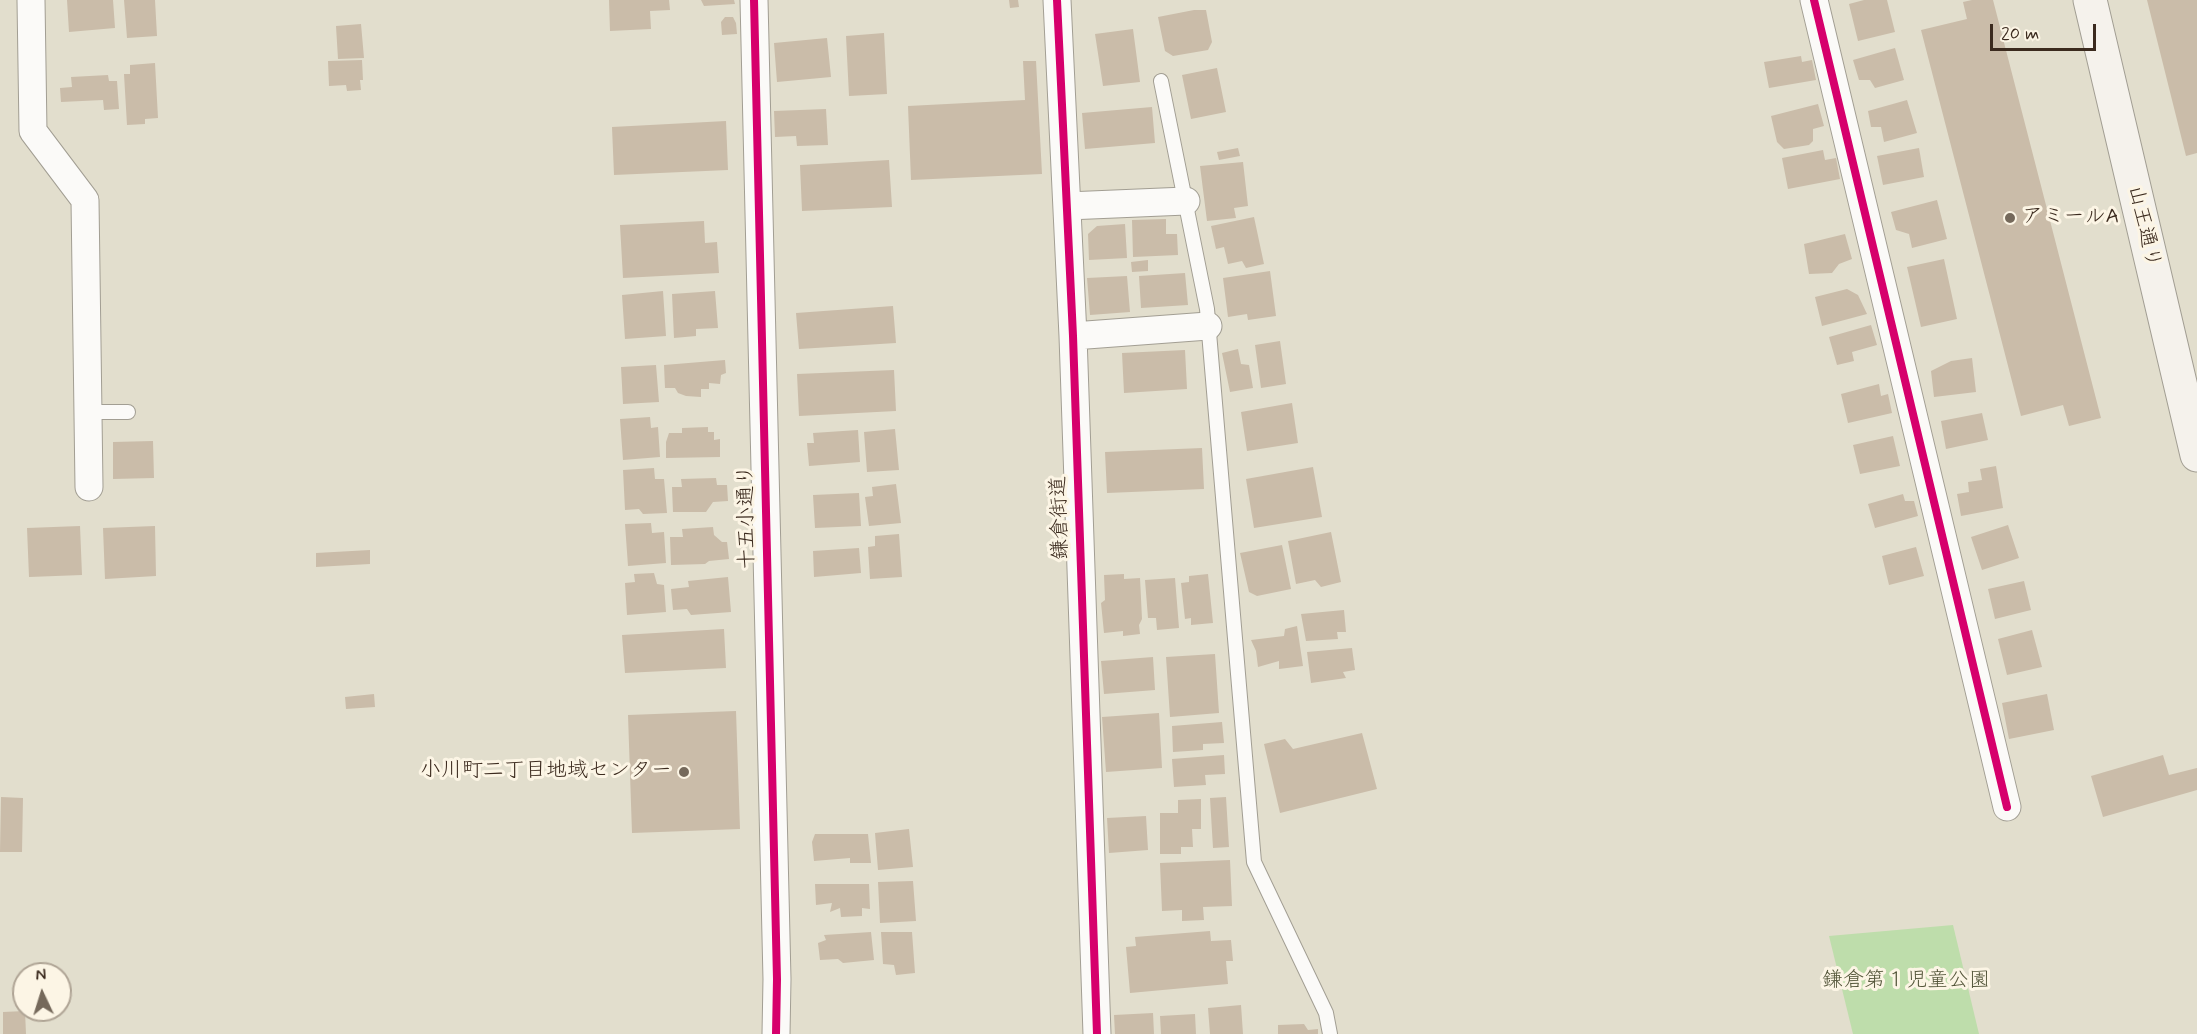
<!DOCTYPE html>
<html>
<head>
<meta charset="utf-8">
<style>
	body { margin:0 }
	#map { position:relative; width:2197px; height:1034px; overflow:hidden; background:#e2decd; font-family:Mynerve,sans-serif }
	canvas { display:block }
	.north { position:absolute; left:12px; top:962px; width:60px; height:60px; box-sizing:border-box; background:#fcf5e5; border:2px solid #afa495; border-radius:50%; rotate:356deg; font-size:16px; font-weight:700; line-height:24px; text-align:center; color:#3b2a1e }
	.north::after { content:''; display:block; margin:auto; width:21px; height:27px; background:#75695b; clip-path:polygon(50% 0,100% 100%,50% 72%,0 100%) }
	.scale { position:absolute; left:1990px; top:24px; width:106px; height:27px; box-sizing:border-box; border:3px solid #3b2a1e; border-top:0; padding-left:8px; font-size:18px; line-height:21px; white-space:nowrap; color:#3b2a1e; -webkit-text-stroke:4px #fcf5e5; paint-order:stroke }
</style>
</head>
<body>
<div id="map">
<canvas width="2197" height="1034"></canvas>
<div class="north">N</div>
<div class="scale">20 m</div>
</div>
<script>
const g = document.querySelector('canvas').getContext('2d');
g.lineJoin = 'round';
function fillPath(path, color) { g.fillStyle = color; g.fill(path, 'evenodd'); }
function stroke(path, color, width, dash) { g.strokeStyle = color; g.lineWidth = width; g.lineCap = dash ? 'butt' : 'round'; g.setLineDash(dash || []); g.stroke(path); }
function drawText(font, color, halo, rows, align = 'center') {
  g.font = font + ' Mynerve,"Klee One",sans-serif'; g.lineWidth = 6; g.setLineDash([]); g.textBaseline = 'middle'; g.strokeStyle = halo; g.fillStyle = color; for (const [text, x, y, turn = 0] of rows) {
    g.save(); g.translate(x, y); g.rotate((+turn || 0) * Math.PI / 180); g.textAlign = isNaN(turn) ? turn : align; if (halo) g.strokeText(text, 0, 0); g.fillText(text, 0, 0); g.restore();
  }
}
fillPath(new Path2D(`
	M1953,925L1979,1034H1853L1829,936Z`), '#beddab');
fillPath(new Path2D(`
	M67,0H113L115,28L69,32Z
	M124,0H155L157,36L127,38Z
	M609,0H669L670,10L650,11L651,29L610,31Z
	M701,0H734L735,4L704,6Z
	M1009,0H1018L1019,7L1010,8Z
	M1864,0H1887L1895,32L1858,41L1849,4Z
	M1972,0H1993L2101,418L2069,426L2063,405L2021,416L1921,30L1967,19L1963,2Z
	M2147,0H2197V153L2186,156Z
	M1194,10H1206L1212,42L1208,50L1173,56L1165,51L1158,17Z
	M725,17H733L736,23L737,34L722,35L721,22Z
	M361,24L364,58L338,59L336,26Z
	M1133,29L1140,82L1103,86L1095,34Z
	M884,33L887,94L849,96L846,36Z
	M827,38L831,77L777,82L774,43Z
	M1895,48L1904,80L1875,88L1870,80H1859L1853,60Z
	M1801,56L1802,62L1812,60L1816,80L1769,88L1764,62Z
	M362,60L363,80H360L361,90L347,91L346,85L329,86L328,61Z
	M1023,61H1036L1042,174L911,180L908,106L1025,100Z
	M155,63L158,118L145,119V124L127,125L124,74H130V65Z
	M1217,68L1226,112L1191,119L1182,75Z
	M108,75L109,81H117L119,109L104,110L103,100L61,102L60,88L72,87L71,77Z
	M1907,100L1917,133L1884,142L1881,127H1871L1868,111Z
	M1818,104L1824,126L1813,129V141L1809,145L1784,149L1777,142L1771,116Z
	M1152,107L1155,143L1085,149L1082,113Z
	M826,109L828,145L797,146L796,136L775,137L774,111Z
	M726,121L728,170L614,175L612,127Z
	M1238,148L1240,156L1219,160L1217,152Z
	M1919,148L1924,177L1883,185L1877,156Z
	M1823,150L1825,160L1836,158L1840,179L1788,189L1782,158Z
	M889,160L892,207L802,211L800,165Z
	M1243,162L1248,206L1234,208L1236,218L1207,221L1200,166Z
	M1937,200L1947,239L1912,248L1909,234L1896,230L1891,212Z
	M1254,217L1264,264L1246,268L1242,261L1228,264L1224,247L1216,249L1211,226Z
	M1166,219V234H1177L1178,255L1133,257L1132,220Z
	M704,221L705,243L717,242L719,273L623,278L620,225Z
	M1125,224L1127,258L1089,260L1088,234L1097,226Z
	M1845,234L1852,259L1839,264L1832,273L1809,274L1804,244Z
	M1944,259L1957,319L1921,327L1907,267Z
	M1148,260V271L1132,272L1131,262Z
	M1270,271L1276,316L1248,320L1247,314L1228,317L1223,278Z
	M1185,273L1188,305L1141,308L1139,276Z
	M1127,276L1130,312L1090,315L1087,278Z
	M1847,289L1858,295L1867,314L1822,326L1815,297Z
	M663,291L666,336L625,339L622,295Z
	M715,291L718,328L696,329V336L674,338L672,294Z
	M893,306L896,343L799,349L796,313Z
	M1871,325L1877,345L1852,352L1854,361L1837,365L1829,337Z
	M1280,341L1286,384L1261,388L1255,345Z
	M1238,349L1241,364L1249,365L1253,388L1230,392L1222,353Z
	M1185,350L1187,389L1124,393L1122,353Z
	M1972,358L1976,392L1934,397L1931,371L1951,361Z
	M725,360L726,373L721,375L720,384L709,383V389H701V397L686,396L678,393L675,388H665L664,365Z
	M656,365L659,402L623,404L621,367Z
	M894,370L896,411L799,416L797,374Z
	M1879,384L1881,396L1888,394L1892,413L1848,423L1841,394Z
	M1292,403L1298,443L1247,451L1241,412Z
	M1982,413L1988,440L1946,449L1941,421Z
	M650,417L651,428L658,427L660,457L623,460L620,419Z
	M708,427V432H714V440L720,439V457L666,458V442L669,433H682V428Z
	M895,429L899,470L867,472L864,432Z
	M858,430L860,462L809,466L807,443H814L813,433Z
	M1893,436L1900,466L1860,474L1853,445Z
	M153,441L154,478L113,479V442Z
	M1202,448L1204,489L1107,493L1105,452Z
	M1996,466L2003,508L1961,516L1957,494L1969,492L1968,482L1982,480L1980,469Z
	M1313,467L1322,517L1254,528L1246,479Z
	M654,468L655,479H664L667,513L643,514L639,509L625,510L623,470Z
	M716,478L717,485H727L728,501L713,502L706,512H673L672,487H682L681,479Z
	M896,484L901,523L869,526L865,497L873,496L872,487Z
	M859,493L861,526L815,528L813,495Z
	M1903,494L1905,501H1914L1918,516L1875,528L1868,504Z
	M651,523L652,533L664,532L666,563L628,566L625,524Z
	M2008,525L2019,558L1982,570L1971,537Z
	M80,526L82,575L29,577L27,528Z
	M155,526L156,576L105,579L103,528Z
	M713,527L714,535L722,542H727L729,559L709,561L705,564L671,565L670,537H683L682,529Z
	M1331,532L1341,582L1321,587L1315,580L1296,584L1288,541Z
	M899,534L902,577L870,579L868,547L875,546V536Z
	M1282,545L1291,589L1257,596L1249,592L1240,553Z
	M1916,547L1924,576L1889,585L1882,556Z
	M859,548L861,573L814,577L813,551Z
	M370,550V564L316,567V553Z
	M654,573L657,584L664,585L666,612L627,615L625,583L635,582L634,574Z
	M1124,574V579L1140,578L1142,619L1139,625L1140,634L1123,636V631L1104,633L1101,603L1105,600L1104,575Z
	M1208,574L1213,623L1191,625V618L1185,619L1181,583L1189,582V576Z
	M728,577L731,612L691,615L687,609L673,610L671,589L689,587L688,581Z
	M1175,578L1179,628L1157,630L1156,618H1148L1145,580Z
	M2024,581L2031,610L1995,619L1988,589Z
	M1344,610L1346,632H1337L1338,639L1306,641L1301,614Z
	M1297,626L1303,666L1279,669V661L1258,667L1256,651L1251,640L1284,636L1285,629Z
	M724,629L726,668L625,673L622,635Z
	M2032,630L2042,667L2007,675L1998,639Z
	M1352,648L1355,670L1343,672L1346,678L1311,683L1307,652Z
	M1215,654L1219,713L1170,717L1166,657Z
	M1153,657L1155,690L1104,694L1101,661Z
	M374,694L375,707L346,709L345,697Z
	M2047,694L2054,730L2009,739L2002,703Z
	M736,711L740,829L632,833L628,715Z
	M1159,713L1162,768L1106,772L1102,717Z
	M1222,722L1224,743L1203,744V750L1173,752L1172,726Z
	M1362,733L1377,789L1280,813L1264,744L1285,739L1293,749Z
	M1224,755L1225,774L1205,775L1206,785L1174,787L1172,759Z
	M2163,755L2169,775L2197,768V790L2103,817L2091,776Z
	M1,797L23,798L22,852H0Z
	M1226,797L1229,847L1213,848L1210,798Z
	M1201,799V829H1192L1193,847H1181V854H1160V813H1178V800Z
	M1146,816L1148,850L1109,853L1107,818Z
	M909,829L913,867L878,870L875,833Z
	M815,834H868L871,863H850V858L814,861L812,842Z
	M1230,860L1232,906L1203,907L1204,920L1182,921V910L1162,911L1160,863Z
	M913,881L916,921L880,923L878,882Z
	M815,884H869L870,909L862,908V916L841,917L840,908L830,912L832,903L816,905Z
	M1210,931L1211,941L1231,940L1233,961H1226L1228,984L1130,993L1126,947L1136,946L1135,937Z
	M871,932L874,960L843,963L838,959L820,960L818,943L826,940L824,935Z
	M881,932H912L915,973L896,975L894,965L883,964Z
	M1241,1005L1243,1034H1210L1208,1008Z
	M25,1011L26,1034H3V1012Z
	M1153,1013L1154,1034H1115L1114,1015Z
	M1195,1014L1196,1034H1161L1160,1016Z
	M1304,1024L1308,1030L1318,1029V1034H1278V1025Z`), '#cabca9');
const lane = new Path2D(`
	M1161,81L1207,309L1254,862L1326,1013L1330,1034
	M88,412H128`);
const street = new Path2D(`
	M31,0L33,131L85,200L89,487
	M754,0L777,979L776,1034
	M1057,0L1073,336L1097,1034
	M1814,0L2007,807
	M1067,206L1186,201
	M1073,336L1208,326`);
const secondary = new Path2D(`
	M2090,0L2197,455`);
stroke(lane, '#a29e93', 16);
stroke(street, '#a29e93', 29);
stroke(secondary, '#a29e93', 35);
stroke(lane, '#fbfaf8', 14);
stroke(street, '#fbfaf8', 27);
stroke(secondary, '#f5f2ec', 33);
stroke(new Path2D(`
	M754,0L777,979L776,1034
	M1057,0L1073,336L1097,1034
	M1814,0L2007,807`), '#d6006c', 8);
for (const [x, y, r, color] of [
	[2010,218,6,"#75695b"],
	[684,772,6,"#75695b"]
]) { const dot = new Path2D(); dot.arc(x, y, r, 0, 2 * Math.PI); g.fillStyle = color; g.fill(dot); stroke(dot, '#fcf5e5', 2); }
drawText('21px', '#3b2a1e', '#fcf5e5', [
	["アミールA",2022,218],
	["小川町二丁目地域センター",672,772,"right"]
], 'left');
drawText('21px', '#3b2a1e', '#fcf5e5', [
	["山王通り",2143,227,77],
	["十五小通り",748,517,-91],
	["鎌倉街道",1061,518,-92]
]);
drawText('21px', '#54563a', '#fcf5e5', [
	["鎌倉第１児童公園",1906,982]
]);
</script>
</body>
</html>
